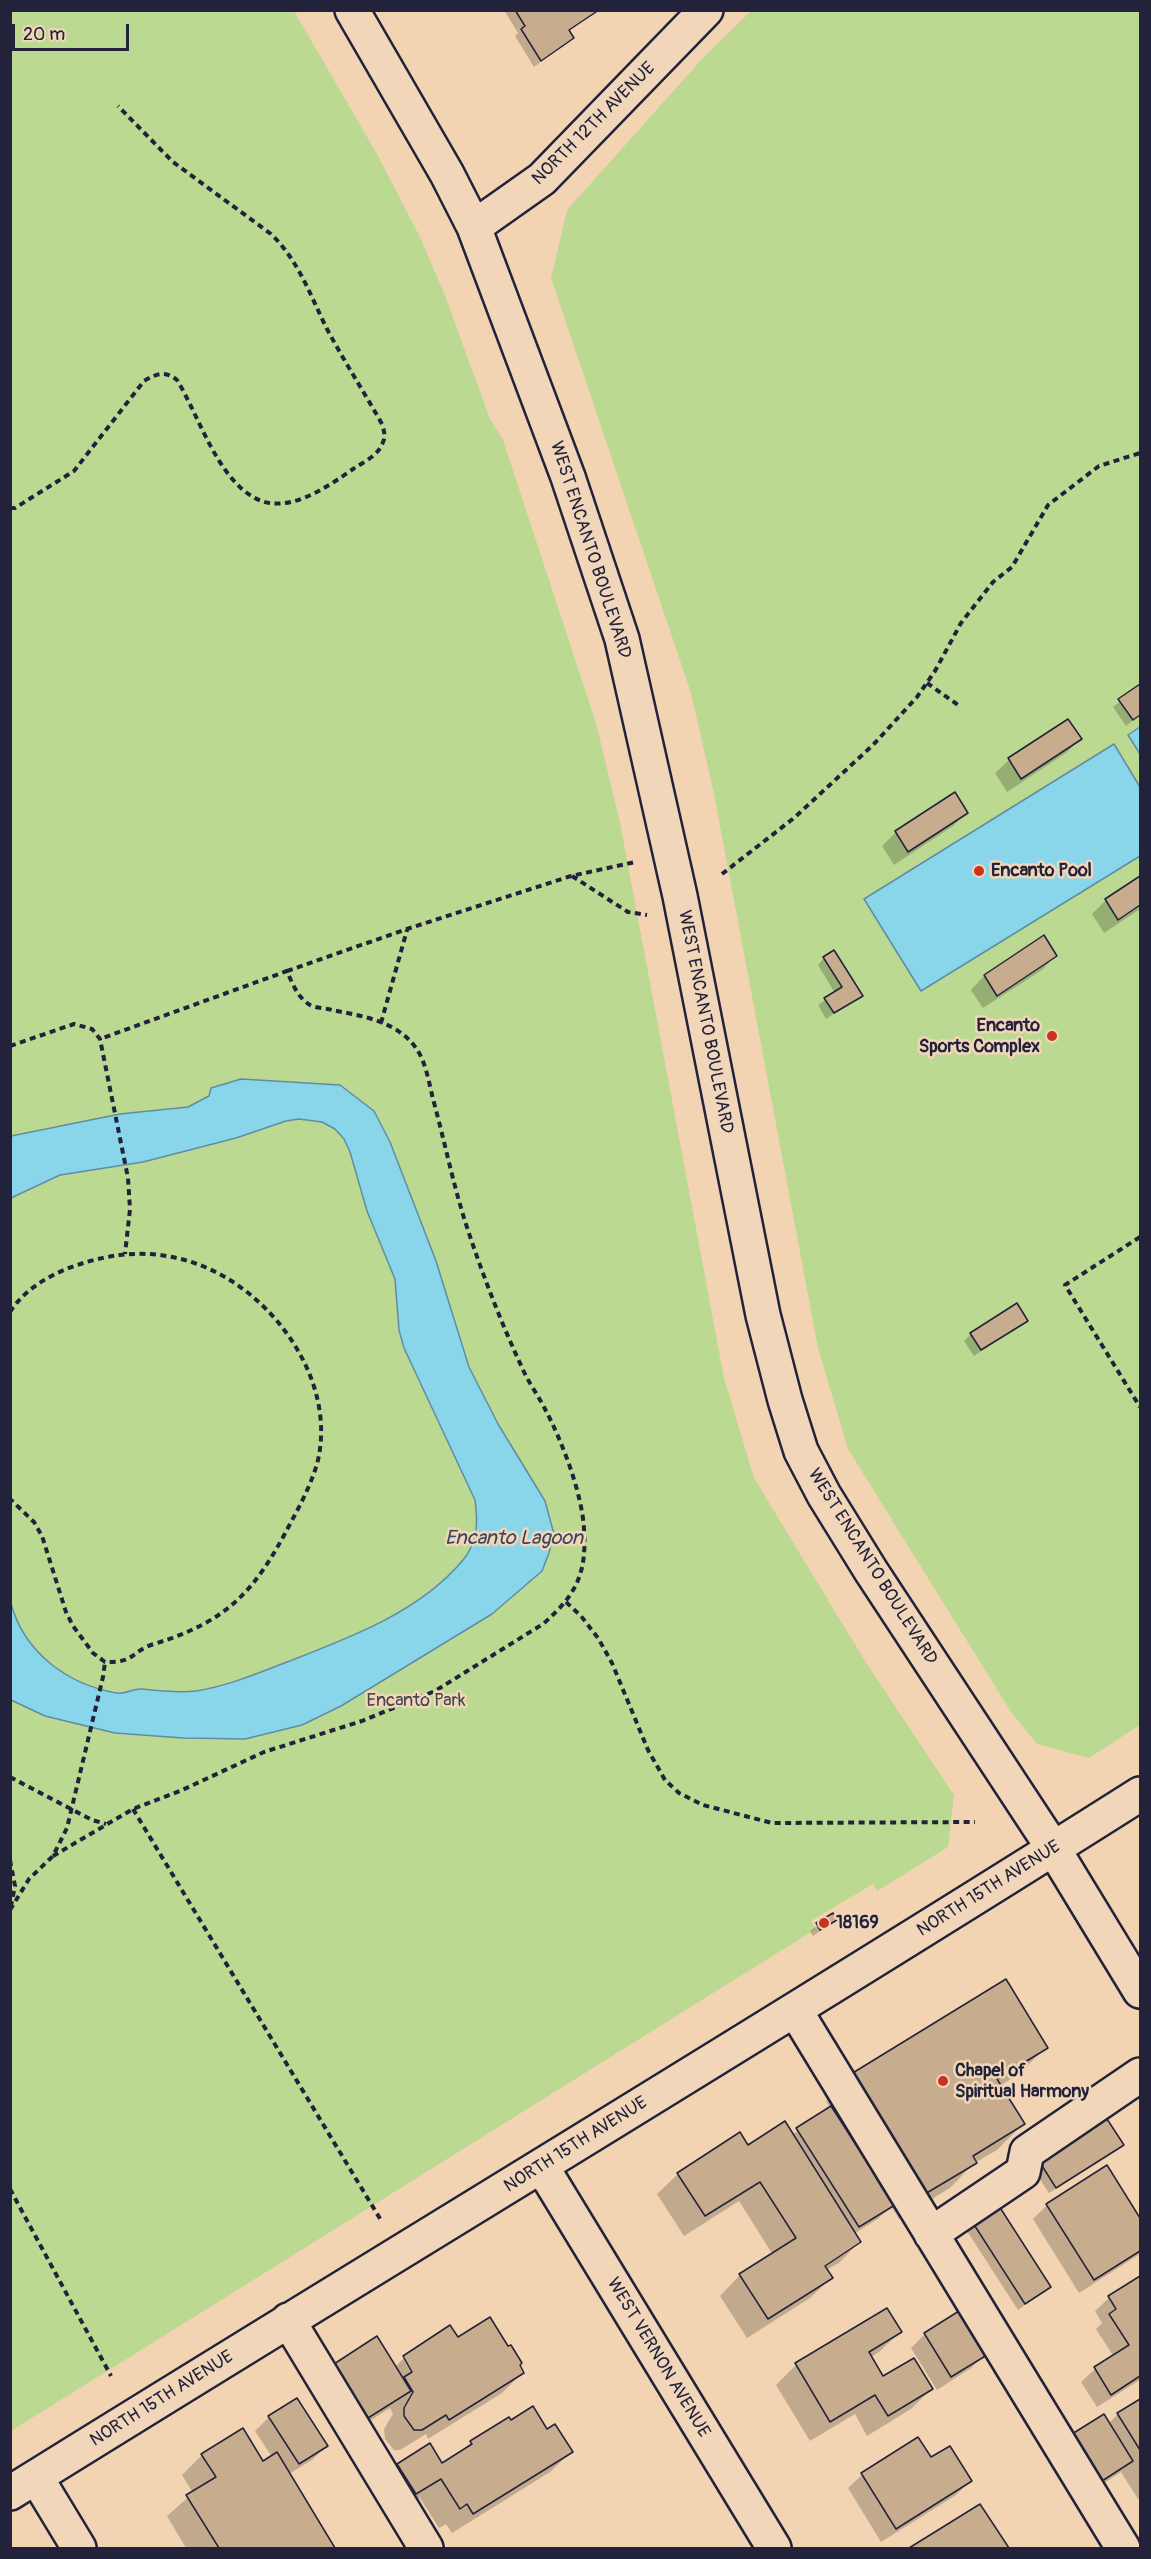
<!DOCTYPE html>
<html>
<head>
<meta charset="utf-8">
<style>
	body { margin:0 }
	#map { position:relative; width:1151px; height:2559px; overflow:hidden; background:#f2d4b2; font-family:Pangolin,sans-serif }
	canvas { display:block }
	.frame { position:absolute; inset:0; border:12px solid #22223b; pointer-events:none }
	.scale { position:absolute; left:12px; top:24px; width:117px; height:27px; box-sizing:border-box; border:3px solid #22223b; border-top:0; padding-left:8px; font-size:18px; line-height:21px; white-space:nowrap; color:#22223b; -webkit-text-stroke:4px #f2d6b9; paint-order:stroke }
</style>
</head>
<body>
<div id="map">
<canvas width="1151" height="2559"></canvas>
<div class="frame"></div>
<div class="scale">20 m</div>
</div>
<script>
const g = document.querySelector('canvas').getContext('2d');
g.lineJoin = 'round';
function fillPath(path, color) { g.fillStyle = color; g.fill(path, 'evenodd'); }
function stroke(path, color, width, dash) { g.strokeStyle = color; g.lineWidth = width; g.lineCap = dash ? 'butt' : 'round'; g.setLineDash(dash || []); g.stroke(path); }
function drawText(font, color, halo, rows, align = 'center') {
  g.font = font + ' Pangolin,sans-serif'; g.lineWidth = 5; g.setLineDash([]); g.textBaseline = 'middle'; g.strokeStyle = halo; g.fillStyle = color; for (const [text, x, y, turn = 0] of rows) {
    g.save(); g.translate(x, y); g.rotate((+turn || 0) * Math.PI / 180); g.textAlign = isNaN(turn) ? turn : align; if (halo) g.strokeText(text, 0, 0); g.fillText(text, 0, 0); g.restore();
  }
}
fillPath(new Path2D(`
	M11,11H294L377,154L420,237L444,293L490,419L503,440L596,723L620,823L724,1378L754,1478L865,1661L954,1795L948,1847L877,1891L873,1884L811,1921L816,1929L11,2431Z
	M751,11H1140V1725L1089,1758L1037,1744L1011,1712L848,1449L818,1348L714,794L691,693L551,278L567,210L703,58Z`), '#bcd991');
const water = new Path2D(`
	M1140,727V754L1128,735Z
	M1114,744L1140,787V856L921,991L864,899Z
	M241,1079L340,1085L374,1111L390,1142L436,1261L469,1367L498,1424L545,1501L554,1534L549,1553L542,1571L492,1614L341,1706L302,1725L245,1739L183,1738L115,1733L45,1716L11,1700V1604C25,1653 67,1684 116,1693C126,1695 133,1688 142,1689C160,1691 178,1693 196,1691C228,1686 258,1673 287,1662C349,1638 420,1612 463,1560C478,1542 478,1522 475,1500L404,1348L399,1330L395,1279L367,1211L350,1152L344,1139L335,1129L322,1122L299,1119L286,1121L236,1138L143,1162L60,1175L11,1198V1136L120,1114L188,1107L209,1096L211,1088Z`);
fillPath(water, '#89d5e9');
stroke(water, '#608da3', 1.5);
fillPath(new Path2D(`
	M504,10H598L568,31L572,38L534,67L515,36L518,33Z
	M1140,686V715L1126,726L1113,707Z
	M1068,721L1080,739L1066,753L1007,792L995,773L1009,760Z
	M954,794L967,812L953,826L894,865L882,846L896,832Z
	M1140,878V909L1104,933L1092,914L1106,900Z
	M1043,937L1055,956L1042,970L983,1008L971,990L984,976Z
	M824,958L861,995L826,1019L818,1005L835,993L818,965Z
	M1026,1320L974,1356L964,1341L971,1334Z
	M832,1915L835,1920L813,1936L810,1931Z
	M1046,2047L1020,2073L1000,2086L1023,2124L997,2150L973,2164L950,2188L899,2219L891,2206L879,2218L854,2234L859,2242L839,2263L826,2270L831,2278L810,2298L747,2338L720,2296L740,2275L773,2255L739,2201L684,2236L657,2194L678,2174L747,2147L792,2135L830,2108L826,2101L852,2075Z
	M1122,2145L1115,2152L1049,2193L1033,2169L1040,2162Z
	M1107,2167L1140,2221V2254L1079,2293L1033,2219L1047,2205Z
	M974,2224L1049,2287L1018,2310L967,2231Z
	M1140,2278V2380L1097,2407L1081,2382L1095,2369L1114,2357L1096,2329L1102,2323L1095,2311L1109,2298Z
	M959,2313L985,2354L971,2368L937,2390L911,2348L925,2334Z
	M450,2327L458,2339L523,2372L502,2393L428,2439L426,2434L400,2450H394L385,2439L384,2429L393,2414L390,2408L354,2431L321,2379L335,2365L395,2367L404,2358Z
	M900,2332L879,2352L870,2358L883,2378L931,2389L911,2409L867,2436L855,2414L810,2441L776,2385L796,2365Z
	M1140,2400V2498L1138,2499L1121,2472L1087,2494L1059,2449L1108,2424L1118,2414Z
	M269,2417L326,2446L312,2460L289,2474L333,2548H186L167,2516L193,2493L182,2475L202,2455L262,2463L272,2457L255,2431Z
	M547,2431L571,2452L550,2472L452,2533L446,2524L439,2528L420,2498L395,2514L377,2485L398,2465L429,2445L442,2465L459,2454L471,2442Z
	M918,2439L930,2459L970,2481L956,2495L881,2542L848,2488L862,2475Z
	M980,2506L1007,2548H912Z`), '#0003');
const building = new Path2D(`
	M515,10H599L569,30L574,38L541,61L521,29L525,26Z
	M1140,684V715L1133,720L1118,699Z
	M1068,719L1082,739L1021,779L1008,758Z
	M955,792L968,813L908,852L895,831Z
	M1140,876V905L1118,920L1105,899Z
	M1044,935L1057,956L997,996L984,975Z
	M834,950L863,996L834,1013L824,998L842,987L823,957Z
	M1017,1303L1028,1321L981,1350L970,1333Z
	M833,1913L837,1920L820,1930L816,1923Z
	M1006,1979L1048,2048L997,2079L1025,2124L973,2156L977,2163L925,2194L851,2074Z
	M831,2106L895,2205L859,2227L796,2128Z
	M1107,2119L1124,2145L1056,2188L1039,2161Z
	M785,2121L861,2242L825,2266L833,2278L768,2319L739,2274L796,2238L760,2182L705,2216L677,2173L740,2132L748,2145Z
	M1107,2165L1140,2218V2251L1094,2280L1046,2204Z
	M999,2206L1051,2287L1025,2304L973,2223Z
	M1140,2276V2376L1111,2395L1094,2367L1129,2345L1109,2314L1116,2309L1108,2296Z
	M887,2308L902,2332L869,2352L883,2376L914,2358L933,2389L888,2416L875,2395L830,2422L795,2363Z
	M959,2311L987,2355L951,2377L924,2333Z
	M490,2317L508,2346L511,2345L522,2363L520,2365L524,2373L449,2420L446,2415L422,2430H414L404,2416V2408L413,2392L404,2377L412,2372L403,2356L450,2325L458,2337Z
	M377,2336L411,2391L368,2418L334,2364Z
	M297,2398L328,2446L299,2464L268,2416Z
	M1140,2399V2450L1117,2413Z
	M533,2406L547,2429L555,2424L573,2452L473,2514L467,2504L460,2509L441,2479L416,2494L397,2464L430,2443L442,2463L472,2444L470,2441L509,2417L511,2420Z
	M1104,2414L1133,2461L1102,2481L1072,2434Z
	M243,2428L263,2461L277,2452L335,2548H219L186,2495L216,2477L201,2454Z
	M918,2437L931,2457L950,2446L972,2481L896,2529L861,2473Z
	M980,2504L1009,2548H909Z`);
fillPath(building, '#c8ac8e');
stroke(building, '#22223b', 1.5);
const minor = new Path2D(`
	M352,10L447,174L474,227L568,477L622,639L680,896L763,1315L785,1400L801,1451L824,1495L871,1571L1053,1848L1140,1991
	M474,227L542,179L706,10
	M795,2010L1123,2548
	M542,2167L774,2548
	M931,2234L1023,2172L1027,2152L1140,2075
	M288,2320L426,2548
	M36,2477L79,2548
	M10,2493C386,2259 766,2031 1140,1794`);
stroke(minor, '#22223b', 38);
stroke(new Path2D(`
	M10,508H15L74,471L144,381C156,374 165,370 177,380C199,416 216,475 253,497C286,517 327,487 353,469C364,462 379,455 383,442C386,436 384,431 382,424C364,392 344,361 327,329C310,295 299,261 271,234L173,162L118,106
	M927,683L958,705
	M722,874L794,818L873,745L917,697L935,671L961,623L993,582L1012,567L1048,505L1099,466L1140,453
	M572,876L628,912L647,915
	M287,971L407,929L571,876L635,862
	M381,1023L407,930
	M10,1046L74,1024L92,1029L100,1039L128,1178L130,1209L125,1254
	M1140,1237L1065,1285L1140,1407
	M10,1312C32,1277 82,1260 120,1255C162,1250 202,1261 236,1284C292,1322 335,1395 317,1464C311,1484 301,1504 291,1522C256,1590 229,1621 154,1644C131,1651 136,1663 105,1662L93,1653L73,1626L66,1612L42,1536L34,1522L10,1499
	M566,1602L581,1616L598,1638L612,1663L648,1750L665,1780L679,1793L703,1805L772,1823L975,1822
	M10,1777L92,1820L106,1824
	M133,1809L382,2222
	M53,1856L133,1809L180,1791L264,1752L362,1721L435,1691L543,1624C576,1595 587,1574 584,1529C582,1493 562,1441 545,1409C539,1397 531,1386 525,1374C501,1323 481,1271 464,1218C452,1179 444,1139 433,1099C429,1083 426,1062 416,1048C397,1021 362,1016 332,1010C325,1008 315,1008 310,1005C298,998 292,983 287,971L100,1039
	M10,1860L15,1886L11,1906
	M10,1910L29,1879L53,1856L67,1828L103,1677L105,1662
	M10,2189L111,2376`), '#22223b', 4, [6, 4.5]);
stroke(minor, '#f2d6b9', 33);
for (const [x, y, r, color] of [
	[979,871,6,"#c8321e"],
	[1052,1036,6,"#c8321e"],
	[824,1923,6,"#c8321e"],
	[943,2081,6,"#c8321e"]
]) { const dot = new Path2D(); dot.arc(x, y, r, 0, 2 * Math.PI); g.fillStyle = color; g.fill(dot); stroke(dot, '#f2d6b9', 2); }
drawText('18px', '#22223b', '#f2d6b9', [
	["NORTH 12TH AVENUE",594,124,-45],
	["WEST ENCANTO BOULEVARD",590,550,72],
	["WEST ENCANTO BOULEVARD",705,1022,79],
	["WEST ENCANTO BOULEVARD",872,1567,58],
	["NORTH 15TH AVENUE",989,1889,-32],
	["NORTH 15TH AVENUE",576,2145,-32],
	["WEST VERNON AVENUE",658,2358,59],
	["NORTH 15TH AVENUE",162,2399,-32]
]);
drawText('bold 18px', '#22223b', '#f2d6b9', [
	["Encanto Pool",991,871],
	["Encanto",1040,1026,"right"],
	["Sports Complex",1040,1047,"right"],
	["18169",836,1923],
	["Chapel of",955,2071],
	["Spiritual Harmony",955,2092]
], 'left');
drawText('18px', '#41474c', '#f2d6b9', [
	["Encanto Park",416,1701]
]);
drawText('italic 20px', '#37465e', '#f2d6b9', [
	["Encanto Lagoon",514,1539]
]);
</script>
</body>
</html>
